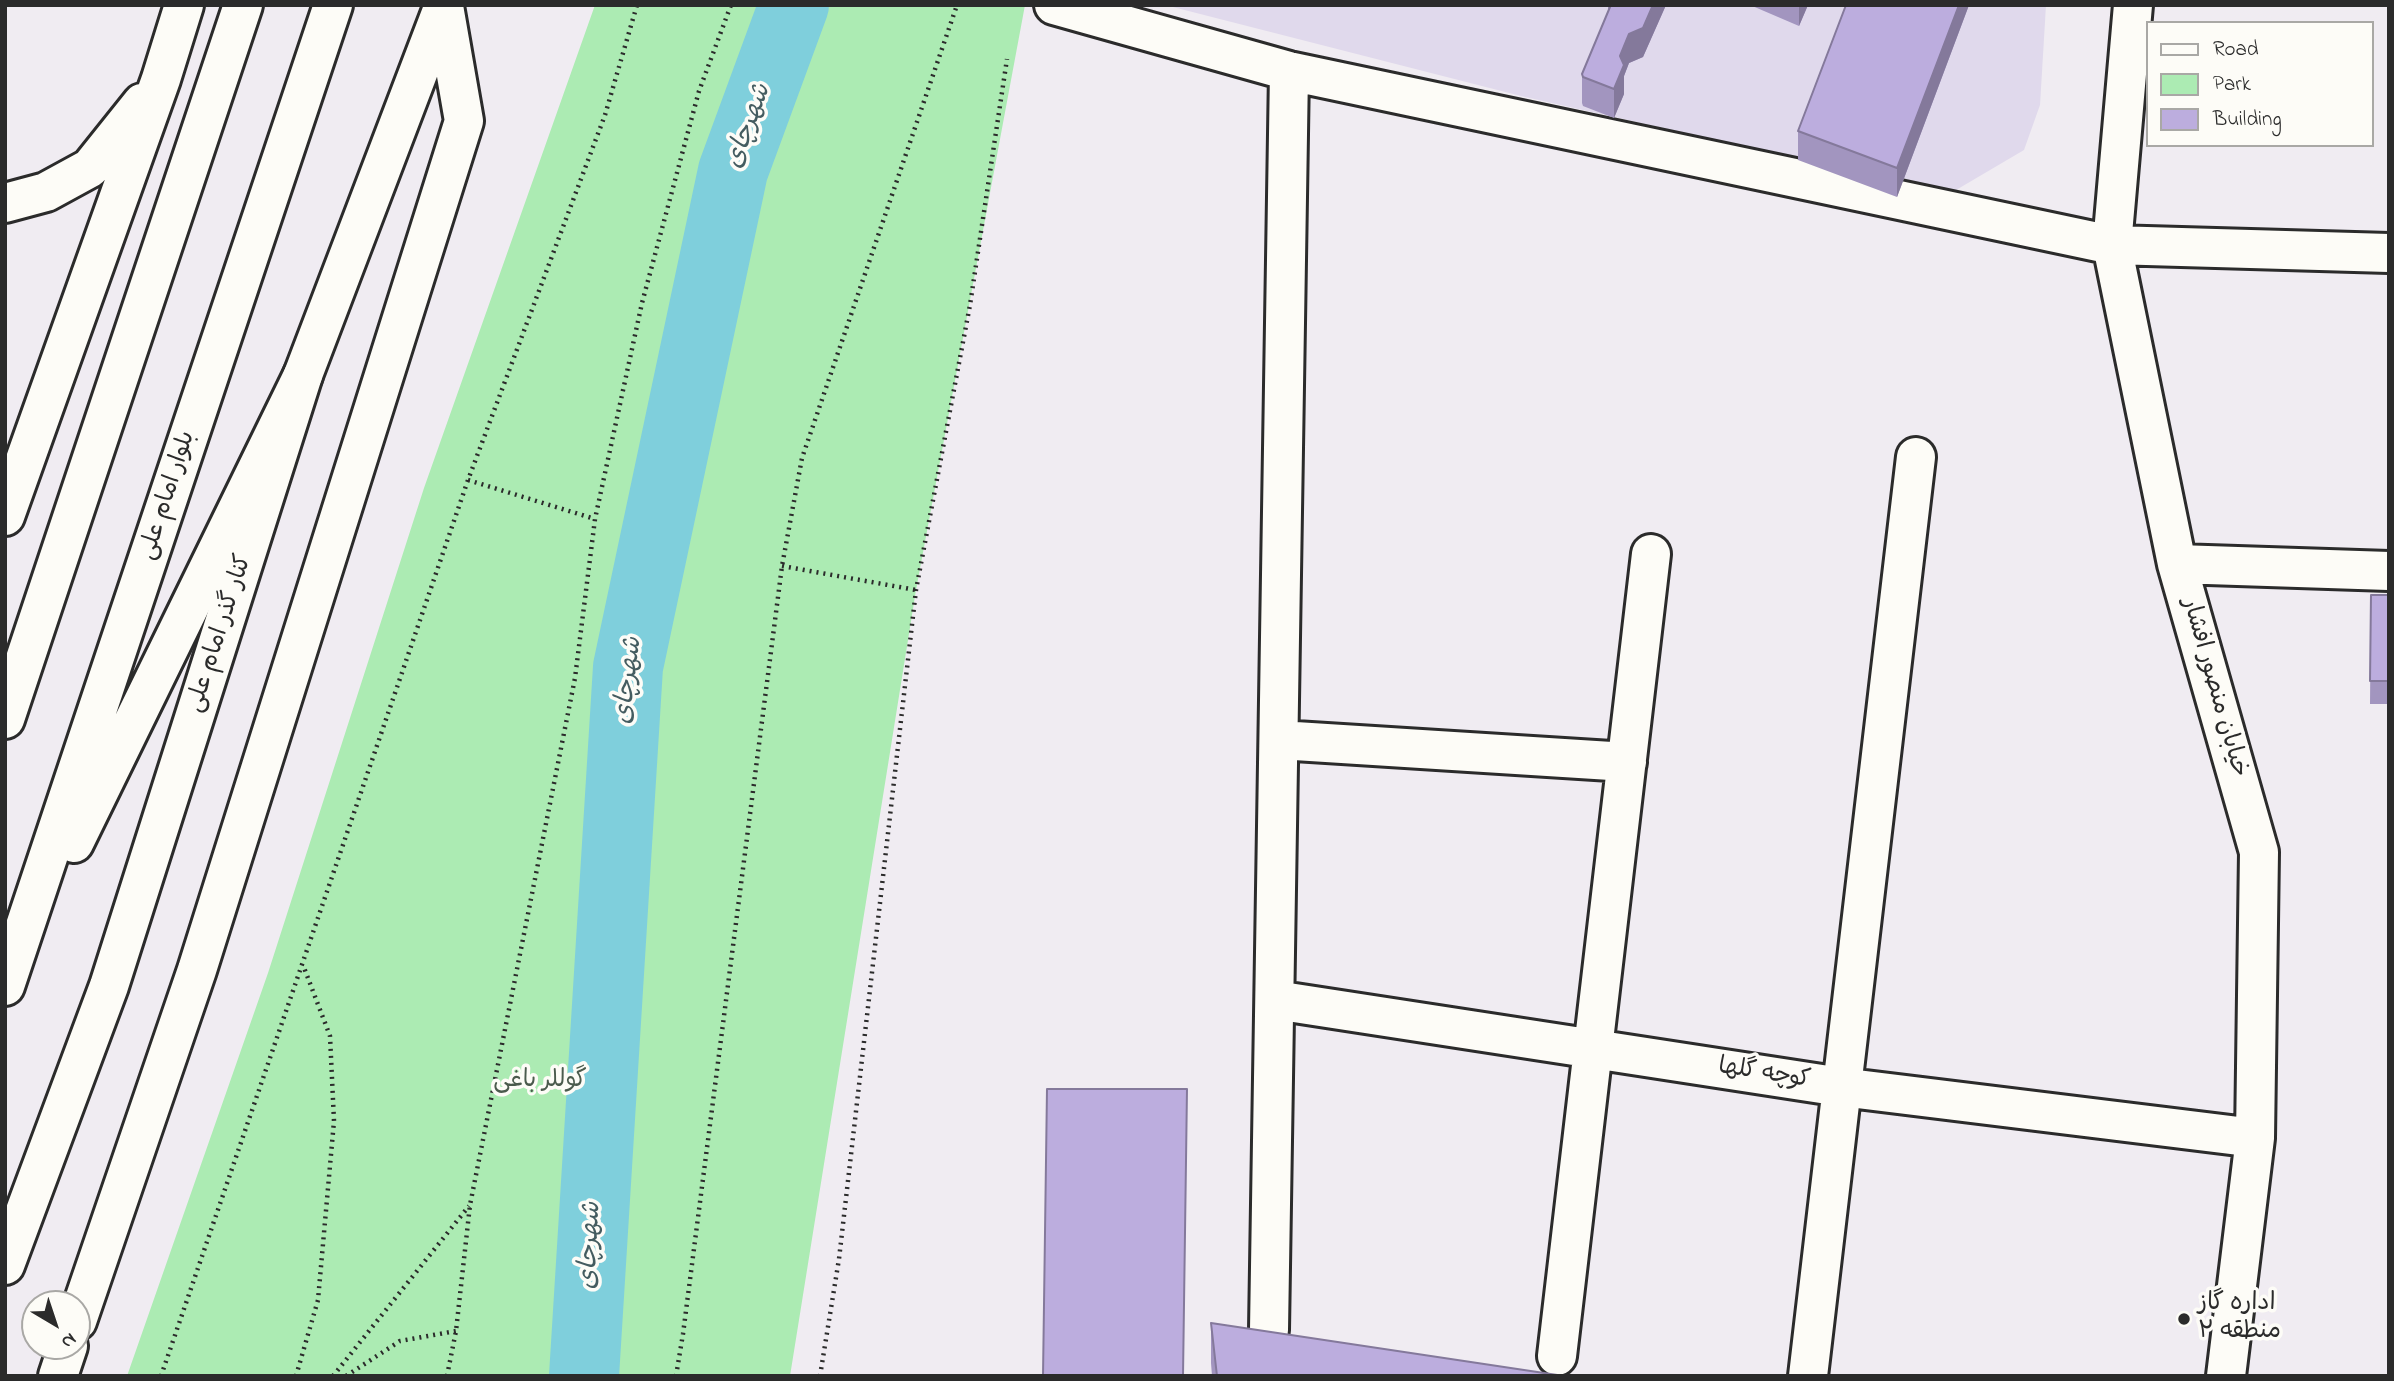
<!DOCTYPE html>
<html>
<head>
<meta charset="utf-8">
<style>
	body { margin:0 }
	#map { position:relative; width:2394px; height:1381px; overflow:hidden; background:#f0ecf2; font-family:"Indie Flower",sans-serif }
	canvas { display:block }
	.frame { position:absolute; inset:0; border:7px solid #2b2b2b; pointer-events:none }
	.legend { position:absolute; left:2146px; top:21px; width:228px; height:126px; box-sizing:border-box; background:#fdfcf7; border:2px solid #a9a8a5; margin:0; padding:9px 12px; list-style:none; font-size:21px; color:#2b2b2b }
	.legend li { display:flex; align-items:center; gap:14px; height:35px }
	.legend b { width:35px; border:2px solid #a9a8a5 }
	.north { position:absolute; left:21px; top:1290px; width:70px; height:70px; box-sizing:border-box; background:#fdfcf7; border:2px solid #a9a8a5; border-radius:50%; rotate:141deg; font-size:19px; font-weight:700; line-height:28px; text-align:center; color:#2b2b2b }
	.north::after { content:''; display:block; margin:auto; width:24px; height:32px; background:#2b2b2b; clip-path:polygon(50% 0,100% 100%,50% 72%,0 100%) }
</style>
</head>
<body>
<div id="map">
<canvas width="2394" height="1381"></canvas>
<div class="frame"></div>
<ul class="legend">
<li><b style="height:9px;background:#fdfcf7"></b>Road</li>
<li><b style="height:19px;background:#acebb3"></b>Park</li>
<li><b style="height:19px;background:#bcadde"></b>Building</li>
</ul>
<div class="north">N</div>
</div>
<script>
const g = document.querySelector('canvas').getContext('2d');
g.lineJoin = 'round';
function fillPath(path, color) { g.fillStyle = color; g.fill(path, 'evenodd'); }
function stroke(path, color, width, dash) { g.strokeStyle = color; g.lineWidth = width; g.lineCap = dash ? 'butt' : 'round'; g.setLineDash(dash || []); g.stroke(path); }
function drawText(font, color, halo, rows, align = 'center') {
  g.font = font + ' "Indie Flower","Playpen Sans Arabic",sans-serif'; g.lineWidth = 7; g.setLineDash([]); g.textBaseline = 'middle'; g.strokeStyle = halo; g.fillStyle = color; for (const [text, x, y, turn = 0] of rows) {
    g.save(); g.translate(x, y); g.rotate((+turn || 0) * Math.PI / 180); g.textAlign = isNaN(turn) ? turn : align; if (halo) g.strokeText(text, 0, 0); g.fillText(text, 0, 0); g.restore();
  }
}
fillPath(new Path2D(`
	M1165,5H2046L2040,105L2024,150L1951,193L1521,96Z`), '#e0d9ec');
fillPath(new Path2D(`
	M595,5H1025L916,590L790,1376H127L268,973L424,488Z`), '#acebb3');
stroke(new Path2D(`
	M584,1376L628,667L733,171L794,5`), '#7fcfdc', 70);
const minor = new Path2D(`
	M1054,5L1289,71L2112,245L2389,253
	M2133,5L2112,245L2177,564L2259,852L2255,1138L2226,1376
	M2177,564L2389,571
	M1279,740L1627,762
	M1275,1000L1841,1087L2255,1138
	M77,1321L197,970L464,121L444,6
	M1269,1330L1289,71
	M1557,1356L1651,554
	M58,1376L68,1346
	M1808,1376L1916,457`);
const major = new Path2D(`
	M5,203L46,192L90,168L142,103
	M5,516L161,79L184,5
	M5,1265L109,986L303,375L444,5`);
const highway = new Path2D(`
	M5,719L243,5
	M74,843L303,375
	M5,986L333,5`);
stroke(minor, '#2b2b2b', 44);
stroke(major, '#2b2b2b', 44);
stroke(highway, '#2b2b2b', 44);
stroke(new Path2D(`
	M468,480L595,519
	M782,566L916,590
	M161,1376L468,480L605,115L637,5
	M296,1376L318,1300L334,1121L330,1036L303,965
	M333,1376L469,1206
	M346,1376L400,1341L456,1331
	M447,1376L456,1331L470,1205L575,678L595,519L642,303L699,91L731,5
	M676,1376L683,1334L782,566L802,458L957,5
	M820,1376L839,1259L916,590L970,305L1007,59`), '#2b2b2b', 4.5, [2, 5]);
stroke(minor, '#fdfcf7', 38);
stroke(major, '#fdfcf7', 38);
stroke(highway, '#fdfcf7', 38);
fillPath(new Path2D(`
	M1608,5H1666L1643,57L1629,63L1624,76V94L1614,118L1583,106L1582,103V74L1608,12Z
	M1750,5H1808L1799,26Z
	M1969,5L1897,197L1798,160V131Z
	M2371,595H2389V704H2370Z
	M1211,1323L1564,1376H1212L1211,1363Z`), '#a295bf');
fillPath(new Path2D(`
	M1653,5H1666L1643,57L1629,63L1624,76V94L1614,118V89L1620,56L1629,34Z
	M1799,5H1808L1799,26Z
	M1959,5H1969L1897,197V168Z`), '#84799b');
const building = new Path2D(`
	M1610,5H1653L1643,28L1629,34L1620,56L1624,65L1614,89L1583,77L1582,74L1610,7Z
	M1846,5H1959L1897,168L1798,131Z
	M2371,595H2389V681H2370Z
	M1047,1089H1187L1183,1376H1043Z
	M1211,1323L1564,1376H1217Z`);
fillPath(building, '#bcadde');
stroke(building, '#84799b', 2);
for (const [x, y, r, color] of [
	[2184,1319,7,"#2b2b2b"]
]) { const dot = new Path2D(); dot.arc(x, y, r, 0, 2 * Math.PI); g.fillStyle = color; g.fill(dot); stroke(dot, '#fdfcf7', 2.5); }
drawText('24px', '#2b2b2b', '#fdfcf7', [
	["بلوار امام علی",169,496,-72],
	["کنار گذر امام علی",221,634,-72],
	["خیابان منصور افشار",2213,688,74],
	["کوچه گلها",1764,1075,9]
]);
drawText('24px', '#4b5b4d', '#fdfcf7', [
	["گوللر باغی",540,1082]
]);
drawText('24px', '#2b2b2b', '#fdfcf7', [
	["اداره گاز",2198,1305],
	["منطقه ۲",2198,1333]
], 'left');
drawText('italic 26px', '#445c60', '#fdfcf7', [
	["شهرچای",750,127,-70],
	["شهرچای",630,681,-83],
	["شهرچای",592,1246,-87]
]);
</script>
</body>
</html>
